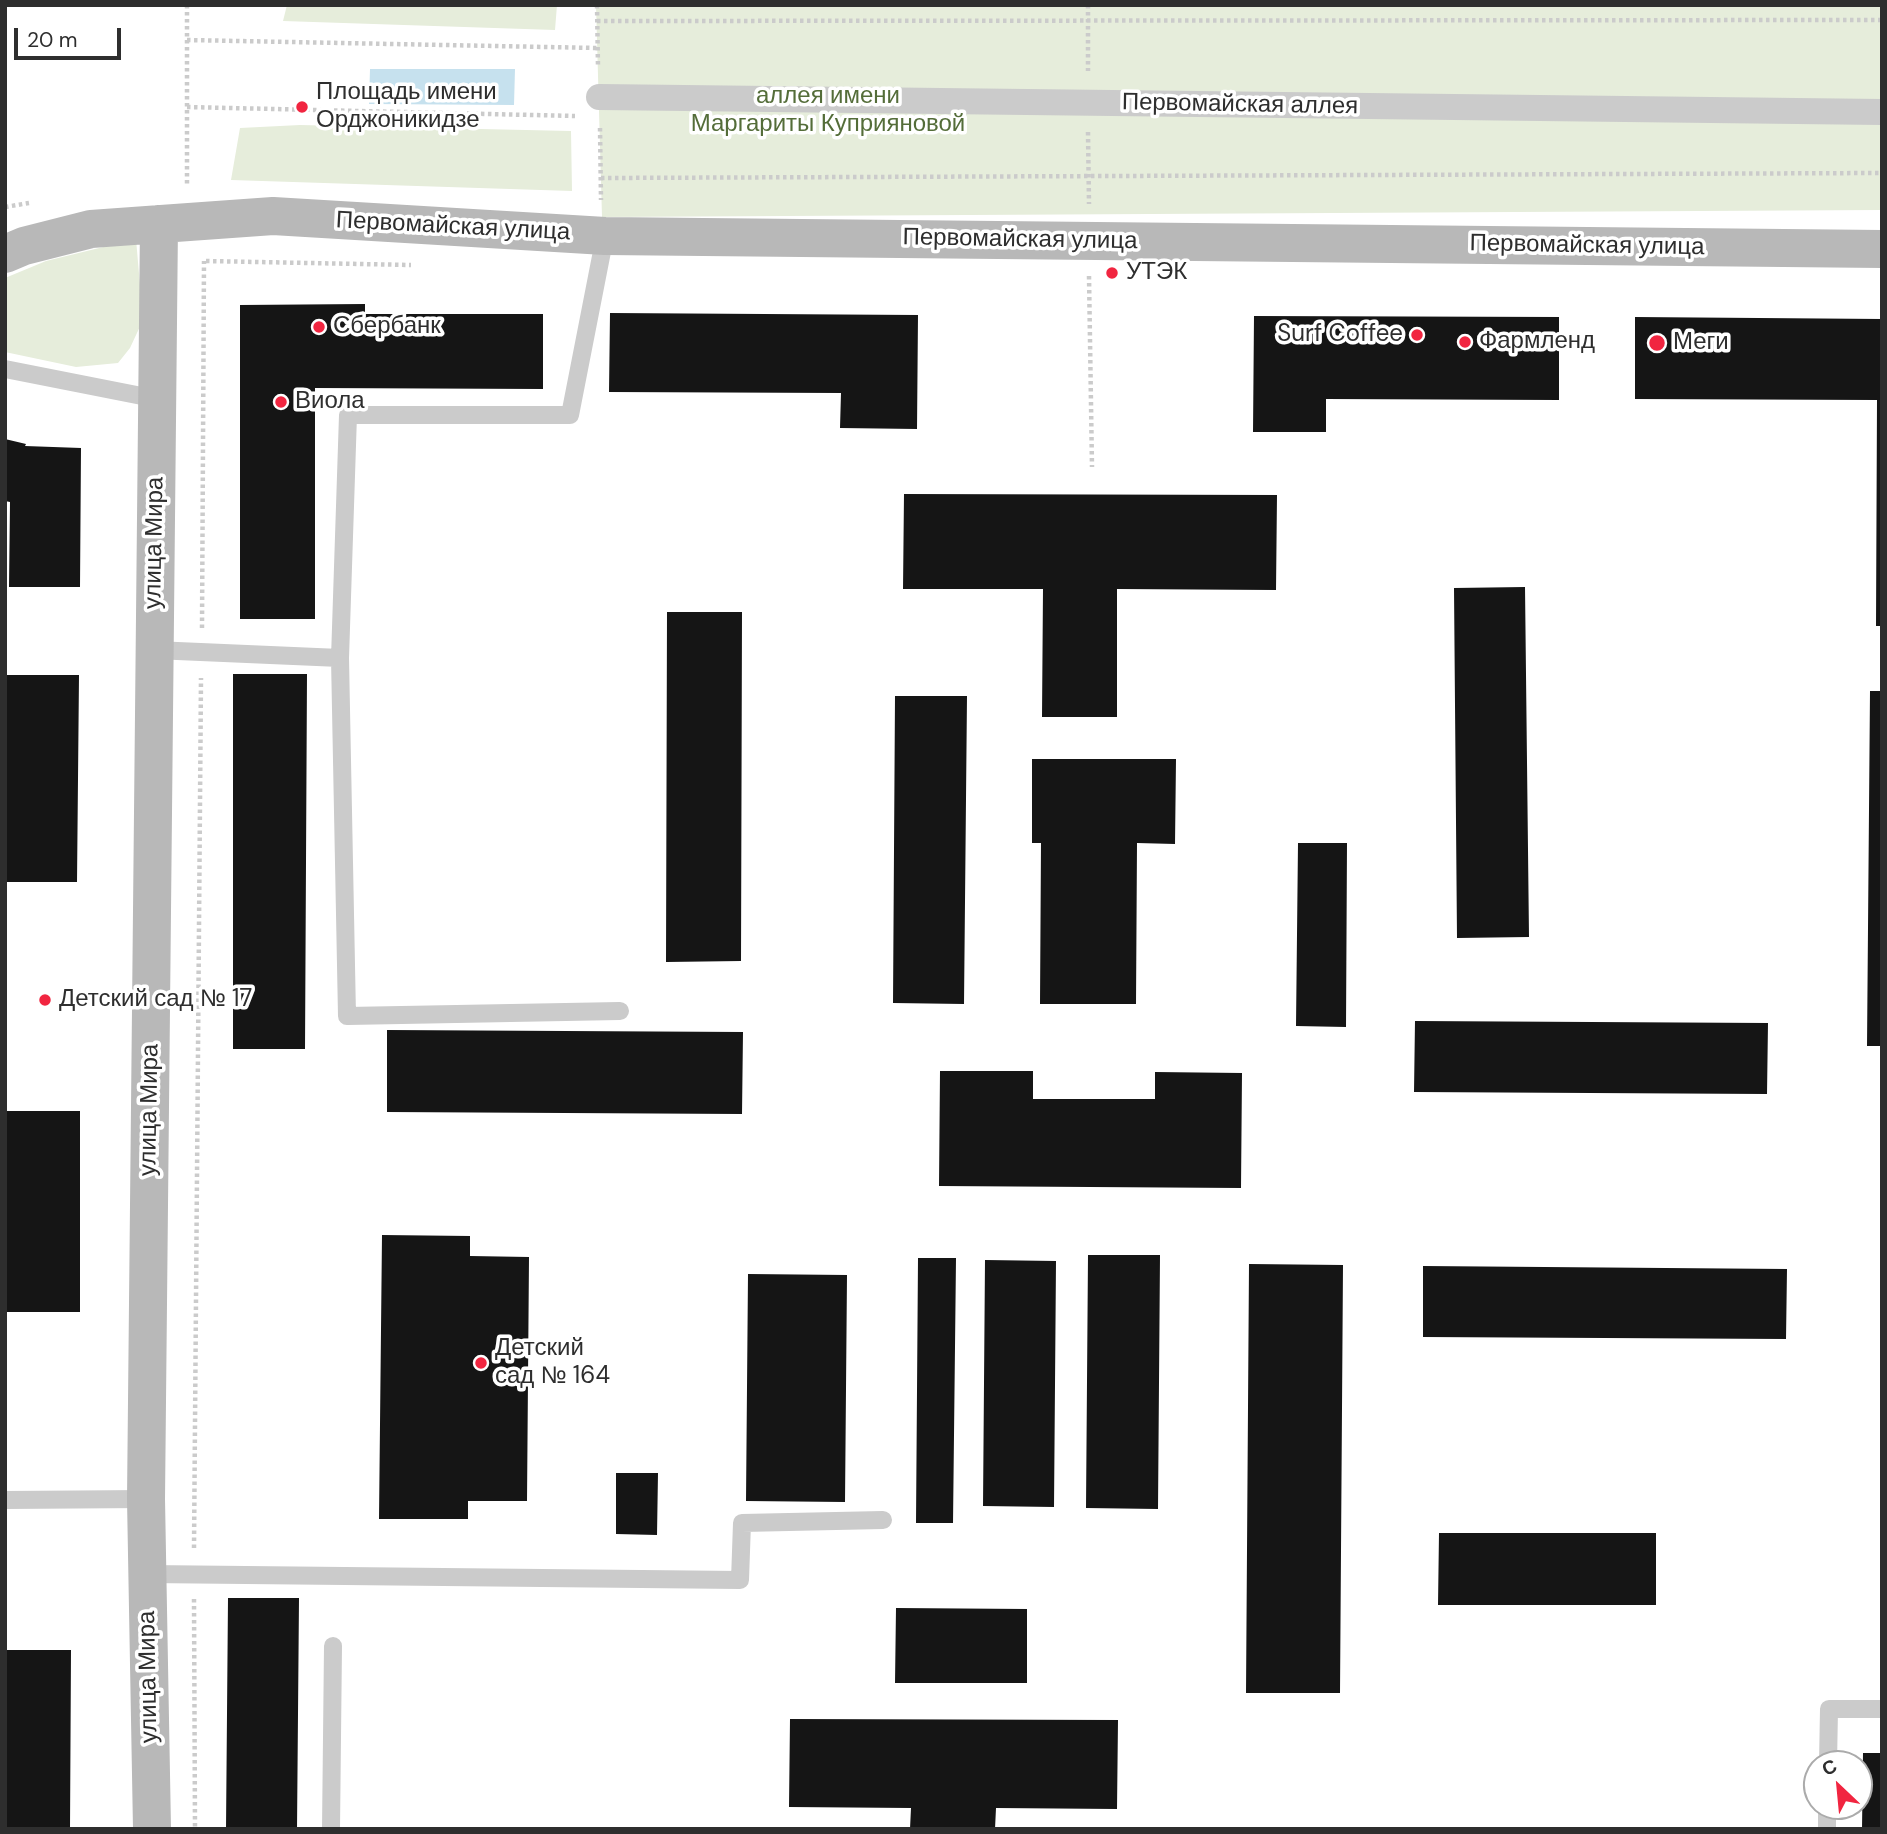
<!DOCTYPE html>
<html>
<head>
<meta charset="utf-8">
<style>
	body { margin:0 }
	#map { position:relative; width:1887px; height:1834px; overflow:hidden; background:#fff; font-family:"DM Sans",sans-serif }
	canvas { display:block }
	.frame { position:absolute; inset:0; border:7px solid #2e2e2e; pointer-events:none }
	.north { position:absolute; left:1803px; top:1750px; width:70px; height:70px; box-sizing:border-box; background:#fff; border:2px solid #ababab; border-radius:50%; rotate:334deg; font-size:19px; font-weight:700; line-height:28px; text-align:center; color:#2e2e2e }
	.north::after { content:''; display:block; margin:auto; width:24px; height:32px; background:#f12540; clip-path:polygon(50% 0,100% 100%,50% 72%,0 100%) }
	.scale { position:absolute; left:14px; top:28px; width:107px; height:32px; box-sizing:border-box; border:4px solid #2e2e2e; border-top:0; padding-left:9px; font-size:21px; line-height:24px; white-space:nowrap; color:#2e2e2e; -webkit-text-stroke:5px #fff; paint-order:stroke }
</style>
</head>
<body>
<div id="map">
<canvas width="1887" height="1834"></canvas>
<div class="frame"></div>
<div class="north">С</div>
<div class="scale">20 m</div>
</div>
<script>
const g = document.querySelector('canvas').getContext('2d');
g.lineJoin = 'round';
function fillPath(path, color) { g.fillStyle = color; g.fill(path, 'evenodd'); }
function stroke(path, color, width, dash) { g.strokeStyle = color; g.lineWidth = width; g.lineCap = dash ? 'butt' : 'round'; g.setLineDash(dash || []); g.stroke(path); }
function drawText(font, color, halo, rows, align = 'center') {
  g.font = font + ' "DM Sans",sans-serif'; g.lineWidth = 7; g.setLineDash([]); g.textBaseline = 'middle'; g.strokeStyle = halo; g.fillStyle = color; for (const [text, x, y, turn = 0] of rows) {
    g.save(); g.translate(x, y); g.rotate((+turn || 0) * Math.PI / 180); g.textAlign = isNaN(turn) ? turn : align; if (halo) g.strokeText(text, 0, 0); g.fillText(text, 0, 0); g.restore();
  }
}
fillPath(new Path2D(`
	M287,5H557L555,30L283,21Z
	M596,5H1882V210L602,217Z
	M300,125L571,131L572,191L231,180L240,128Z
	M136,239L143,320L130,348L118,363L76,367L5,352V278L46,261Z`), '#e6eddb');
fillPath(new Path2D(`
	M370,69H515L514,105L369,104Z`), '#c6e1ee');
fillPath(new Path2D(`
	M365,304V314H543V389L315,388V619H240V305Z
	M610,313L918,315L917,429L840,428L841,393L609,392Z
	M1254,316L1559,317V400L1326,399V432H1253Z
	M1635,317L1882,319V626H1876L1877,400L1635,399Z
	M5,439L26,444L25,446L81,448L80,587H9L10,502L5,501Z
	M904,494L1277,495L1276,590L1117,589V717H1042L1043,589H903Z
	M1525,587L1529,937L1457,938L1454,588Z
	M667,612H742L741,961L666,962Z
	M233,674H307L305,1049H233Z
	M5,675H79L77,882H5Z
	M1870,691H1882V1046H1867Z
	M895,696H967L964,1004L893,1003Z
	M1032,759H1176L1175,844L1137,843L1136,1004H1040L1041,843H1032Z
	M1298,843H1347L1346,1027L1296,1026Z
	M1415,1021L1768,1023L1767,1094L1414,1092Z
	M387,1030L743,1032L742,1114L387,1112Z
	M940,1071H1033V1099H1155V1072L1242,1073L1241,1188L939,1186Z
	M5,1111H80V1312H5Z
	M382,1235L470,1236V1256L529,1257L527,1501H468V1519H379Z
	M1088,1255H1160L1158,1509L1086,1508Z
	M918,1258H956L953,1523H916Z
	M985,1260L1056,1261L1054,1507L983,1506Z
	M1249,1264L1343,1265L1340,1693H1246Z
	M1423,1266L1787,1269L1786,1339L1423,1337Z
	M748,1274L847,1275L845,1502L746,1501Z
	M616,1473H658L657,1535L616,1534Z
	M1439,1533H1656V1605H1438Z
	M228,1598H299L297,1829H226Z
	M896,1608L1027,1609V1683H895Z
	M5,1650H71L70,1829H5Z
	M790,1719L1118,1720L1117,1809L996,1808L995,1829H910L911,1808L789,1807Z
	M1863,1753H1882V1829H1862Z`), '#151515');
stroke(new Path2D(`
	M187,5V186
	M597,5L598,67
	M1088,5V71
	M597,21L1882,20
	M187,40L598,48
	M187,107L575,116
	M600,128L601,200
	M1088,132L1089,204
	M601,178L1882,173
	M5,207L29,203
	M206,261L411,265
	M1089,276L1092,467
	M202,628L204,261
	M194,1548L201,678
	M194,1599L195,1829`), '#cbcbcb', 4.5, [3.5, 3.5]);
stroke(new Path2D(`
	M5,369L157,399
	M154,650L340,658L348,415H570L605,236
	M340,658L347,1016L620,1011
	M5,1500L146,1499
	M147,1574L740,1580L742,1523L883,1520
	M1828,1764L1829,1709H1882
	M331,1829L333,1646
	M1827,1829V1806`), '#cbcbcb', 18);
stroke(new Path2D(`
	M599,97L1882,112`), '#cbcbcb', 26);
stroke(new Path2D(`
	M5,254L24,246L91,229L273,216L605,236L1882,249
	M152,1829L146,1499L159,224`), '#b8b8b8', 38);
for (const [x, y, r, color] of [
	[302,107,7,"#f12540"],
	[1112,273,7,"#f12540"],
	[319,327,7,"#f12540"],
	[1417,335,7,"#f12540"],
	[1465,342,7,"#f12540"],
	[1657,343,9,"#f12540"],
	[281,402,7,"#f12540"],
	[45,1000,7,"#f12540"],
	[481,1363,7,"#f12540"]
]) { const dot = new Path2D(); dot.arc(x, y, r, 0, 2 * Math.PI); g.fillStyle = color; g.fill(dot); stroke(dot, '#fff', 2.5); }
drawText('24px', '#2e2e2e', '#fff', [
	["Площадь имени",316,93],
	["Орджоникидзе",316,121],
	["УТЭК",1126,273],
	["Сбербанк",333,327],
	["Surf Coffee",1403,335,"right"],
	["Фармленд",1479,342],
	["Меги",1673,343],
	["Виола",295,402],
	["Детский сад № 17",59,1000],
	["Детский",495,1349],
	["сад № 164",495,1377]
], 'left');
drawText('24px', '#546d39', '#fff', [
	["аллея имени",828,97],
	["Маргариты Куприяновой",828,125]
]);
drawText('24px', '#2e2e2e', '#fff', [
	["Первомайская аллея",1240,105,1],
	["Первомайская улица",453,227,3],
	["Первомайская улица",1020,240,1],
	["Первомайская улица",1587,246,1],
	["улица Мира",155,543,-89],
	["улица Мира",150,1110,-89],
	["улица Мира",149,1677,-91]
]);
</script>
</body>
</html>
